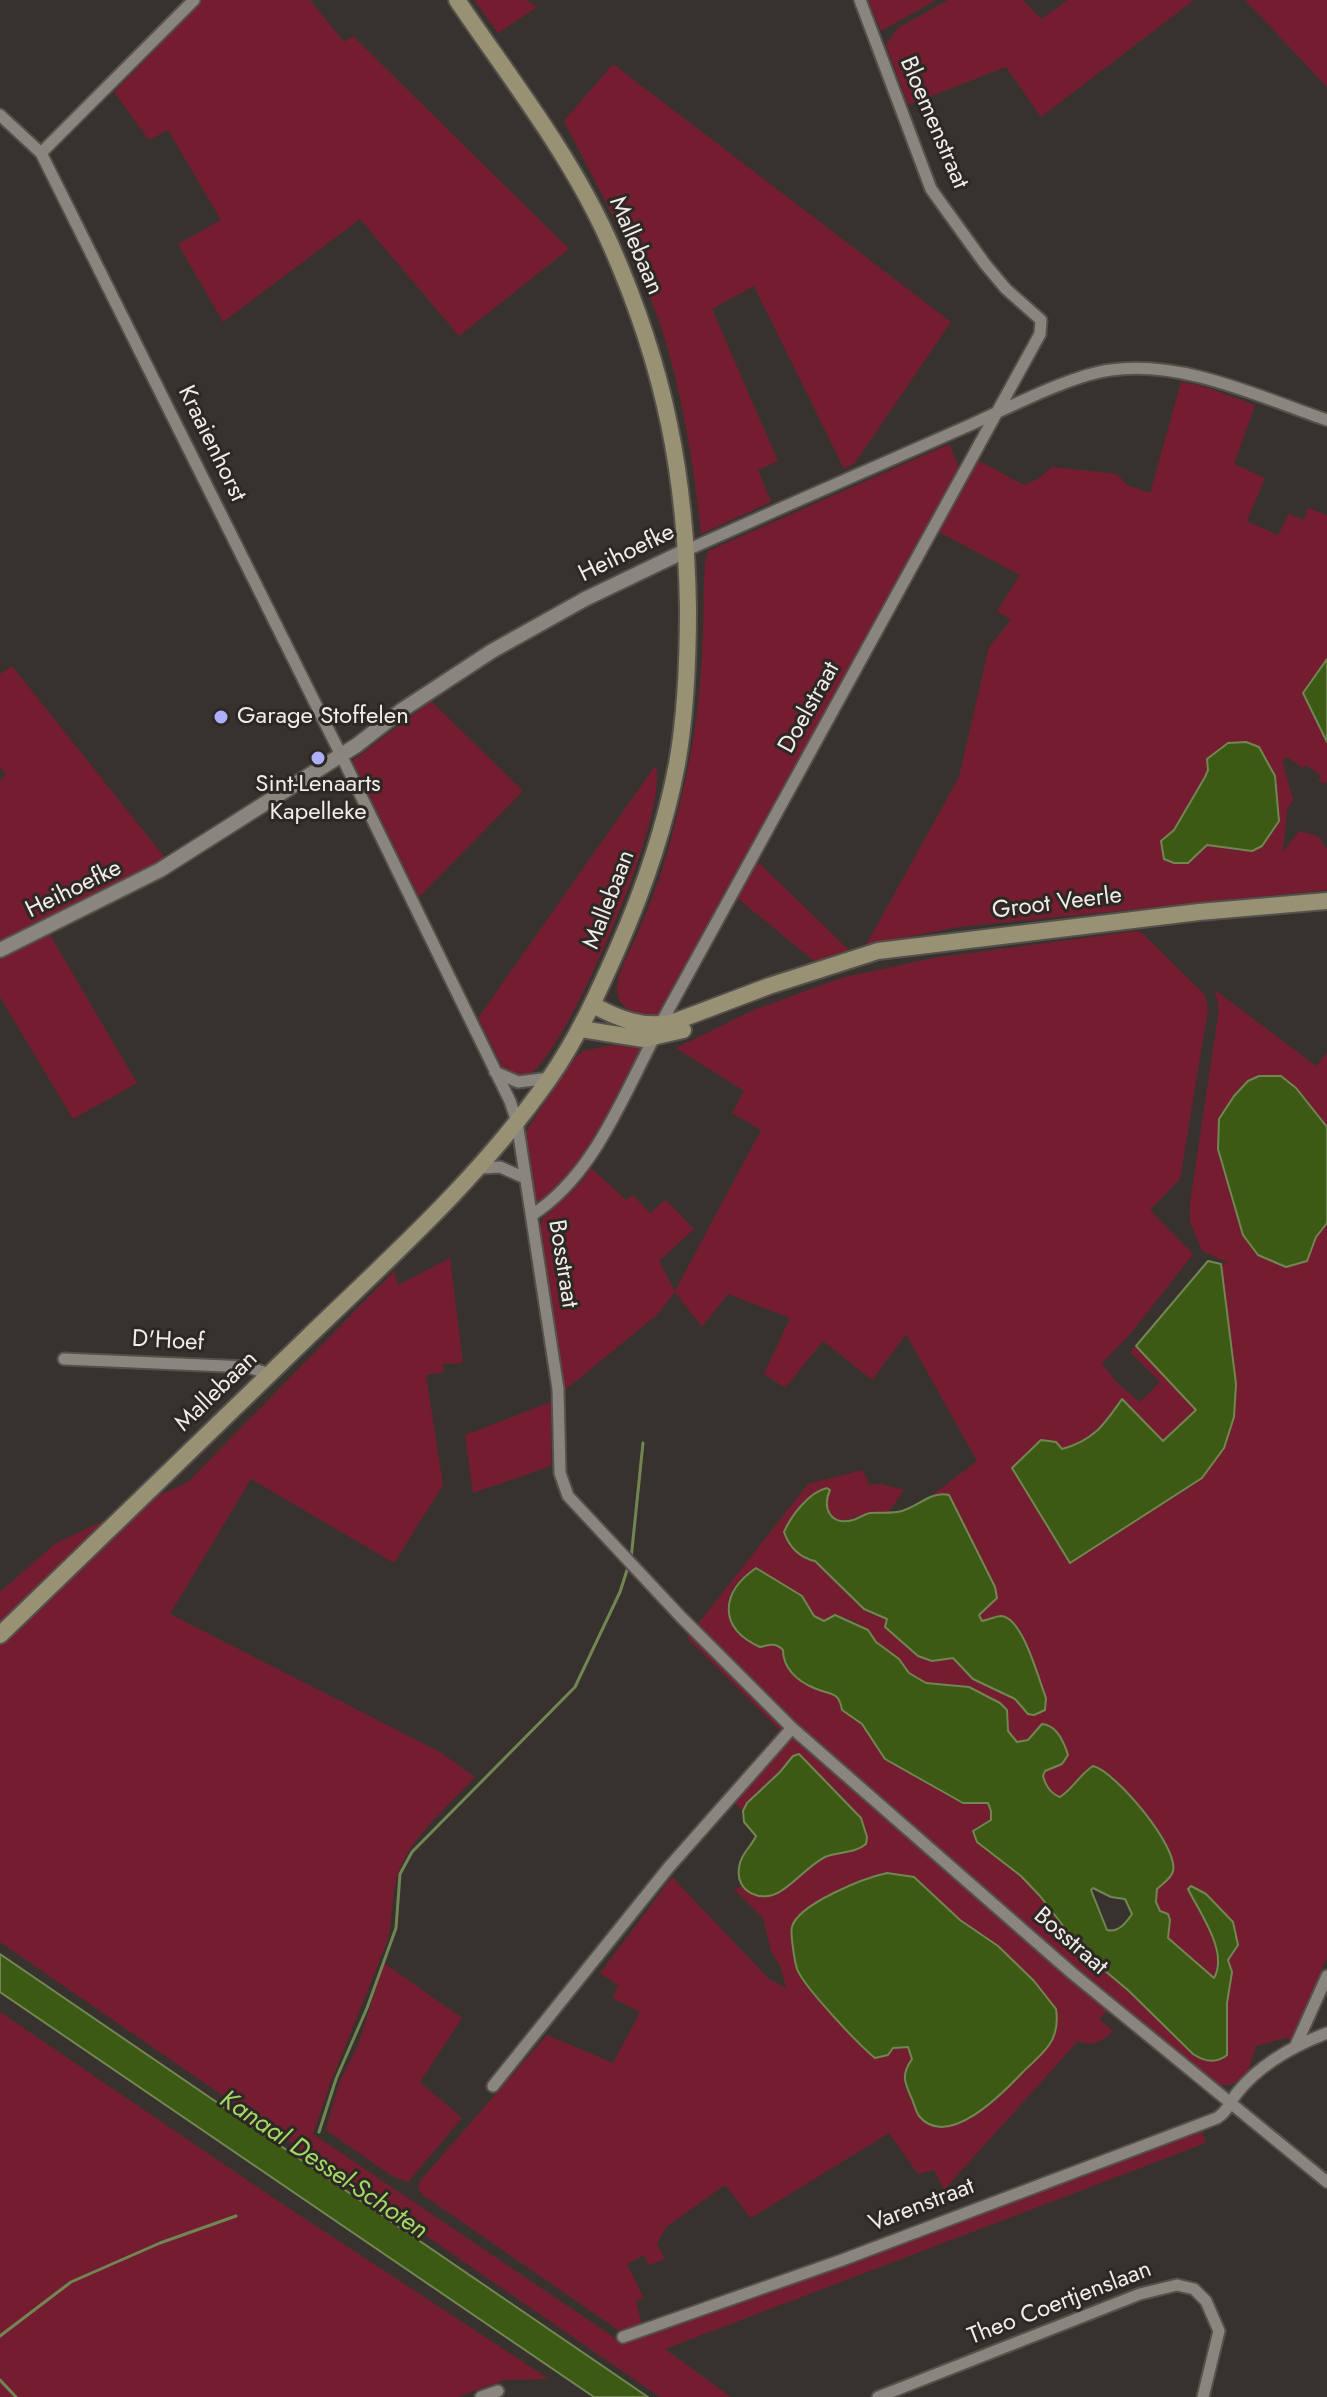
<!DOCTYPE html>
<html>
<head>
<meta charset="utf-8">
<style>
	body { margin:0 }
	canvas { display:block; background:#37322d }
</style>
</head>
<body>
<canvas width="1327" height="2397"></canvas>
<script>
const g = document.querySelector('canvas').getContext('2d');
g.lineJoin = 'round';
function fillPath(path, color) { g.fillStyle = color; g.fill(path, 'evenodd'); }
function stroke(path, color, width, dash) { g.strokeStyle = color; g.lineWidth = width; g.lineCap = dash ? 'butt' : 'round'; g.setLineDash(dash || []); g.stroke(path); }
function drawText(font, color, halo, rows, align = 'center') {
  g.font = font + ' Jost,sans-serif'; g.lineWidth = 6; g.setLineDash([]); g.textBaseline = 'middle'; g.strokeStyle = halo; g.fillStyle = color; for (const [text, x, y, turn = 0] of rows) {
    g.save(); g.translate(x, y); g.rotate((+turn || 0) * Math.PI / 180); g.textAlign = isNaN(turn) ? turn : align; if (halo) g.strokeText(text, 0, 0); g.fillText(text, 0, 0); g.restore();
  }
}
fillPath(new Path2D(`
	M203,0H310L344,42L353,36L569,249L459,336L360,219L223,322L178,244L221,220L168,130L149,140L114,92Z
	M474,0H527L537,7L498,33Z
	M868,0H936L881,31Z
	M948,0H1023L1041,19L1068,0H1194L1041,117L1006,67L908,105L886,45L898,28Z
	M1245,0H1327V87Z
	M613,64L951,322L855,463L844,469L754,286L712,309L778,461L758,470L771,502L701,534C695,475 686,417 671,360C649,276 603,198 564,121Z
	M1181,382L1203,386L1255,405L1234,464L1265,478L1247,521L1278,535L1289,514L1304,520L1308,508L1327,515V659L1304,693L1327,742V783L1318,781L1321,776L1306,765L1303,768L1287,757L1282,760L1293,800L1287,809L1283,852L1299,831L1318,836L1327,849V890L959,927L866,945L959,777L989,647L1011,620L997,611L1020,575L935,530L975,459L1024,485L1038,479L1052,467L1117,474L1127,485L1150,493ZM1208,770L1275,776C1278,827 1287,823 1240,851L1207,845L1193,860L1164,859L1161,841L1174,830Z
	M949,444L959,468L662,1011L656,1016C638,1014 617,1011 617,988C618,970 629,953 636,937C647,911 658,884 666,857C683,797 697,734 701,672C704,635 703,599 705,562L708,551Z
	M12,666L170,864L46,928L137,1083L73,1119L0,997V780L6,775L0,767V674Z
	M431,701L523,791L419,897L352,761Z
	M655,766C672,807 571,1041 534,1071C528,1076 519,1074 511,1075L503,1068L478,1018Z
	M757,861L849,950L814,961L736,897Z
	M1136,931L1142,933L1205,995L1208,1009L1180,1179L1150,1210L1193,1254L1132,1332L1102,1363L1118,1384L1140,1402L1160,1382L1130,1352L1136,1346L1196,1410L1163,1442L1122,1400C1103,1425 1094,1440 1062,1449L1070,1563L1234,1417L1236,1384L1221,1264L1228,1263L1202,1251L1190,1222V1203L1219,1009L1215,990L1316,1066L1327,1053V1127L1321,1117L1218,1149L1228,1177L1230,1191L1306,1261L1316,1237L1327,1223V1958L1291,2039L1286,2038L1256,2046L1247,2075L1231,2085H1217L1115,2002L1099,2019L1113,2031C1104,2041 1091,2047 1078,2041L944,2190L934,2170L918,2174L889,2133L751,2218L725,2185L666,2227L657,2244L665,2259L649,2265L644,2255L627,2264L644,2298L636,2301L642,2325L621,2332L423,2195L418,2188L420,2181L547,2035L613,2063L640,2012L613,1998L618,1985L600,1973L672,1877L770,1980L786,1988L781,1968L771,1951L763,1918L734,1889L743,1886C767,1916 801,1871 823,1859C836,1852 852,1849 866,1844C867,1838 867,1832 864,1826C855,1806 812,1763 793,1756L780,1771L747,1802L743,1811L725,1793L780,1730L687,1638L808,1484L863,1470L869,1485L881,1484L904,1490L888,1513C882,1513 874,1512 869,1513C858,1515 829,1532 826,1507C825,1501 827,1494 827,1488L806,1560L815,1561L859,1605L871,1614L887,1619L885,1627L918,1656L932,1661L953,1658L973,1679L1015,1699L1028,1714L1046,1698L1020,1629L1002,1616L982,1621L979,1615L997,1597L995,1587L949,1495L931,1496L977,1461L906,1334L872,1380L823,1341L785,1388L764,1374L790,1318L728,1294L702,1327L675,1292L658,1314L565,1390L540,1226L543,1218L581,1182L591,1168L626,1200L633,1195L650,1213L666,1200L694,1229L659,1261L675,1291L761,1130L732,1113L744,1091L676,1048L754,1010L841,978L933,958ZM755,1568L802,1596L814,1616L824,1621L844,1617L859,1624L871,1632L876,1642L899,1659L909,1673L926,1683L969,1687L1007,1710L1008,1731L1018,1742L1028,1741L1039,1727L1055,1729L1067,1749L1062,1764L1045,1771L1043,1776C1047,1786 1050,1793 1060,1797C1073,1789 1079,1775 1093,1767L1107,1772L1163,1837L1172,1876L1157,1890C1156,1904 1159,1911 1170,1920L1168,1938L1213,1979C1226,1956 1206,1921 1194,1901L1206,1894L1233,1921L1228,1961L1231,1983L1227,2003V2055L1193,2054L1129,1991L1085,1954L1040,1896L1021,1876L977,1842L975,1829L991,1820V1811L988,1803H963L885,1759L862,1724L842,1710C839,1690 829,1695 814,1688C797,1681 783,1668 783,1650C772,1641 764,1647 753,1644C737,1639 726,1611 730,1596C732,1585 747,1574 755,1568ZM887,1873L914,1877L960,1920L998,1946L1034,1981L1056,2009C1056,2015 1057,2023 1056,2029C1051,2054 991,2105 968,2119L909,2093L904,2085L907,2066L912,2059L908,2047L864,2049L798,1972L791,1929L801,1913L842,1888Z
	M613,1045L642,1048C632,1077 564,1200 536,1205L526,1131L572,1061L583,1051Z
	M450,1258L463,1363L443,1364L444,1372L426,1375L443,1485L394,1563L251,1479L170,1614L440,1752L475,1777C447,1808 406,1840 396,1881C391,1901 393,1922 387,1942L330,2084L313,2134L621,2342L767,2292L1201,2129L1206,2143L665,2349L731,2397H660L0,1942V1592L56,1543L188,1482L394,1271L398,1285Z
	M551,1402V1466L473,1493L465,1435Z
	M384,1963L462,2018L420,2082L462,2118L408,2182L392,2176L326,2130L339,2083L358,2045Z
	M0,2012L272,2197L549,2379L504,2380L458,2397H0Z`), '#741d30');
const water = new Path2D(`
	M1327,659V742L1303,693Z
	M1246,742L1259,747L1275,776L1279,821L1262,846L1252,851L1207,845L1188,863H1174L1164,859L1161,841L1174,830L1205,777L1208,770L1207,759L1228,743Z
	M1259,1076H1281L1296,1088L1327,1127V1223L1316,1237L1307,1261L1286,1267L1258,1255L1243,1235L1218,1149L1219,1119L1234,1096L1248,1081Z
	M1208,1261L1221,1264L1236,1384L1234,1417L1224,1448L1202,1478L1070,1563L1012,1468L1041,1440L1056,1442L1062,1449C1094,1440 1104,1425 1122,1399L1163,1441L1196,1410L1136,1346Z
	M827,1488L830,1490C822,1508 830,1526 853,1520C859,1519 863,1514 870,1513C881,1512 891,1514 902,1511C919,1506 931,1491 949,1495L995,1587L997,1598L979,1615L982,1621C988,1620 996,1616 1001,1616C1023,1617 1039,1681 1046,1698L1045,1710L1034,1715L1028,1714L1015,1699L973,1679L953,1658L932,1661L918,1656L885,1627L887,1619L864,1609L815,1561C800,1558 789,1547 784,1532C791,1516 809,1492 827,1488Z
	M756,1568L802,1596L814,1616L824,1621L835,1615L868,1630L876,1642L899,1659L909,1673L926,1683L969,1687L1000,1703L1007,1710L1008,1731L1017,1742L1028,1740L1042,1724C1057,1725 1064,1742 1068,1755L1062,1764L1045,1771L1043,1776C1046,1786 1050,1793 1060,1797C1073,1789 1079,1775 1093,1766C1115,1771 1179,1847 1173,1871C1172,1878 1162,1884 1157,1889L1156,1902L1160,1911L1168,1914L1170,1920L1168,1938L1214,1978C1229,1952 1199,1912 1188,1889L1191,1886L1206,1894L1233,1922L1238,1945L1228,1960L1232,1972L1227,2003V2055C1216,2064 1205,2062 1193,2054L1129,1991L1085,1954L1040,1896L1021,1876L977,1842L973,1831L991,1820V1811L988,1803H963L885,1759L862,1724L842,1710C839,1690 829,1695 814,1688C797,1681 783,1668 783,1650C775,1642 769,1645 760,1647C718,1628 720,1593 756,1568ZM1093,1888L1111,1897L1125,1899L1132,1914C1126,1923 1118,1933 1107,1930L1091,1890Z
	M799,1754L861,1818L867,1837L866,1844C854,1854 839,1851 825,1857C808,1866 797,1881 781,1891C762,1904 735,1892 739,1868C740,1855 751,1847 756,1836L744,1822L743,1811L747,1803L780,1772L793,1756Z
	M887,1873L914,1877L960,1920L998,1946L1034,1981L1056,2009C1058,2022 1056,2035 1049,2045C1042,2055 1031,2064 1023,2072C1004,2092 948,2151 919,2116C916,2111 914,2104 912,2099C904,2082 901,2075 912,2059L908,2047L893,2048L888,2055L875,2058C859,2045 804,1987 797,1969C795,1963 790,1933 792,1927C798,1904 864,1878 887,1873Z
	M0,1954L648,2397H594L0,1992Z`);
fillPath(water, '#3c5a13');
stroke(water, '#728653', 2);
stroke(new Path2D(`
	M631,1559L643,1443
	M319,2132L336,2079L367,2008L396,1928L400,1874L412,1852L575,1687L620,1592L628,1567
	M0,2336L71,2282L160,2243L236,2216
	M0,2380L16,2397`), '#728653', 3);
const minor = new Path2D(`
	M0,115L41,153L341,755L510,1101L517,1122L558,1389L560,1473L568,1496L681,1617L792,1728L1072,1973L1327,2182
	M41,153L194,0
	M687,550C781,508 876,466 970,425C1008,408 1071,375 1111,370C1184,360 1259,397 1327,420
	M660,1025L1040,334L1041,320L1006,289L985,264L931,189L860,0
	M495,1072L518,1082L550,1078
	M481,1168L500,1167L525,1178
	M532,1215C593,1176 621,1100 654,1038
	M64,1359L248,1367L269,1374
	M1296,2045L1327,1976
	M493,2086L669,1867L792,1728
	M623,2337L842,2260L1217,2118C1228,2111 1230,2102 1237,2093C1260,2064 1293,2046 1327,2033
	M481,2397L498,2391
	M878,2397L1140,2294L1177,2285L1194,2289L1206,2301L1219,2331L1203,2397`);
const tertiary = new Path2D(`
	M0,950L160,870L357,745L402,710L492,651L585,599L687,550`);
const secondary = new Path2D(`
	M593,1005C619,1019 642,1028 671,1023L769,986L878,951L1199,912L1327,901
	M581,1029L644,1039L683,1030
	M0,1635C103,1535 206,1435 309,1336C394,1254 481,1176 549,1079C577,1039 597,995 617,950C643,891 665,828 677,764C686,714 688,660 688,608C686,477 665,369 612,248C573,158 512,81 457,0`);
stroke(minor, '#54514c', 15);
stroke(tertiary, '#54514c', 18);
stroke(secondary, '#54514c', 20);
stroke(minor, '#8b857f', 11);
stroke(tertiary, '#8b857f', 14);
stroke(secondary, '#999173', 16);
for (const [x, y, r, color] of [
	[221,717,8,"#aeaefa"],
	[318,758,8,"#aeaefa"]
]) { const dot = new Path2D(); dot.arc(x, y, r, 0, 2 * Math.PI); g.fillStyle = color; g.fill(dot); stroke(dot, '#2d2823', 3); }
drawText('24px', '#efece9', '#2d2823', [
	["Bloemenstraat",933,123,67],
	["Mallebaan",635,246,67],
	["Kraaienhorst",211,444,64],
	["Heihoefke",627,554,-26],
	["Doelstraat",810,708,-61],
	["Heihoefke",74,890,-26],
	["Mallebaan",610,900,-69],
	["Groot Veerle",1057,904,-7],
	["Bosstraat",562,1264,81],
	["D'Hoef",168,1342,3],
	["Mallebaan",217,1392,-44],
	["Bosstraat",1070,1942,41],
	["Varenstraat",922,2206,-21],
	["Theo Coertjenslaan",1060,2304,-21]
]);
drawText('24px', '#efece9', '#2d2823', [
	["Garage Stoffelen",237,717],
	["Sint-Lenaarts",318,785,"center"],
	["Kapelleke",318,813,"center"]
], 'left');
drawText('italic 26px', '#a2d864', '#2d2823', [
	["Kanaal Dessel-Schoten",323,2166,34]
]);
</script>
</body>
</html>
